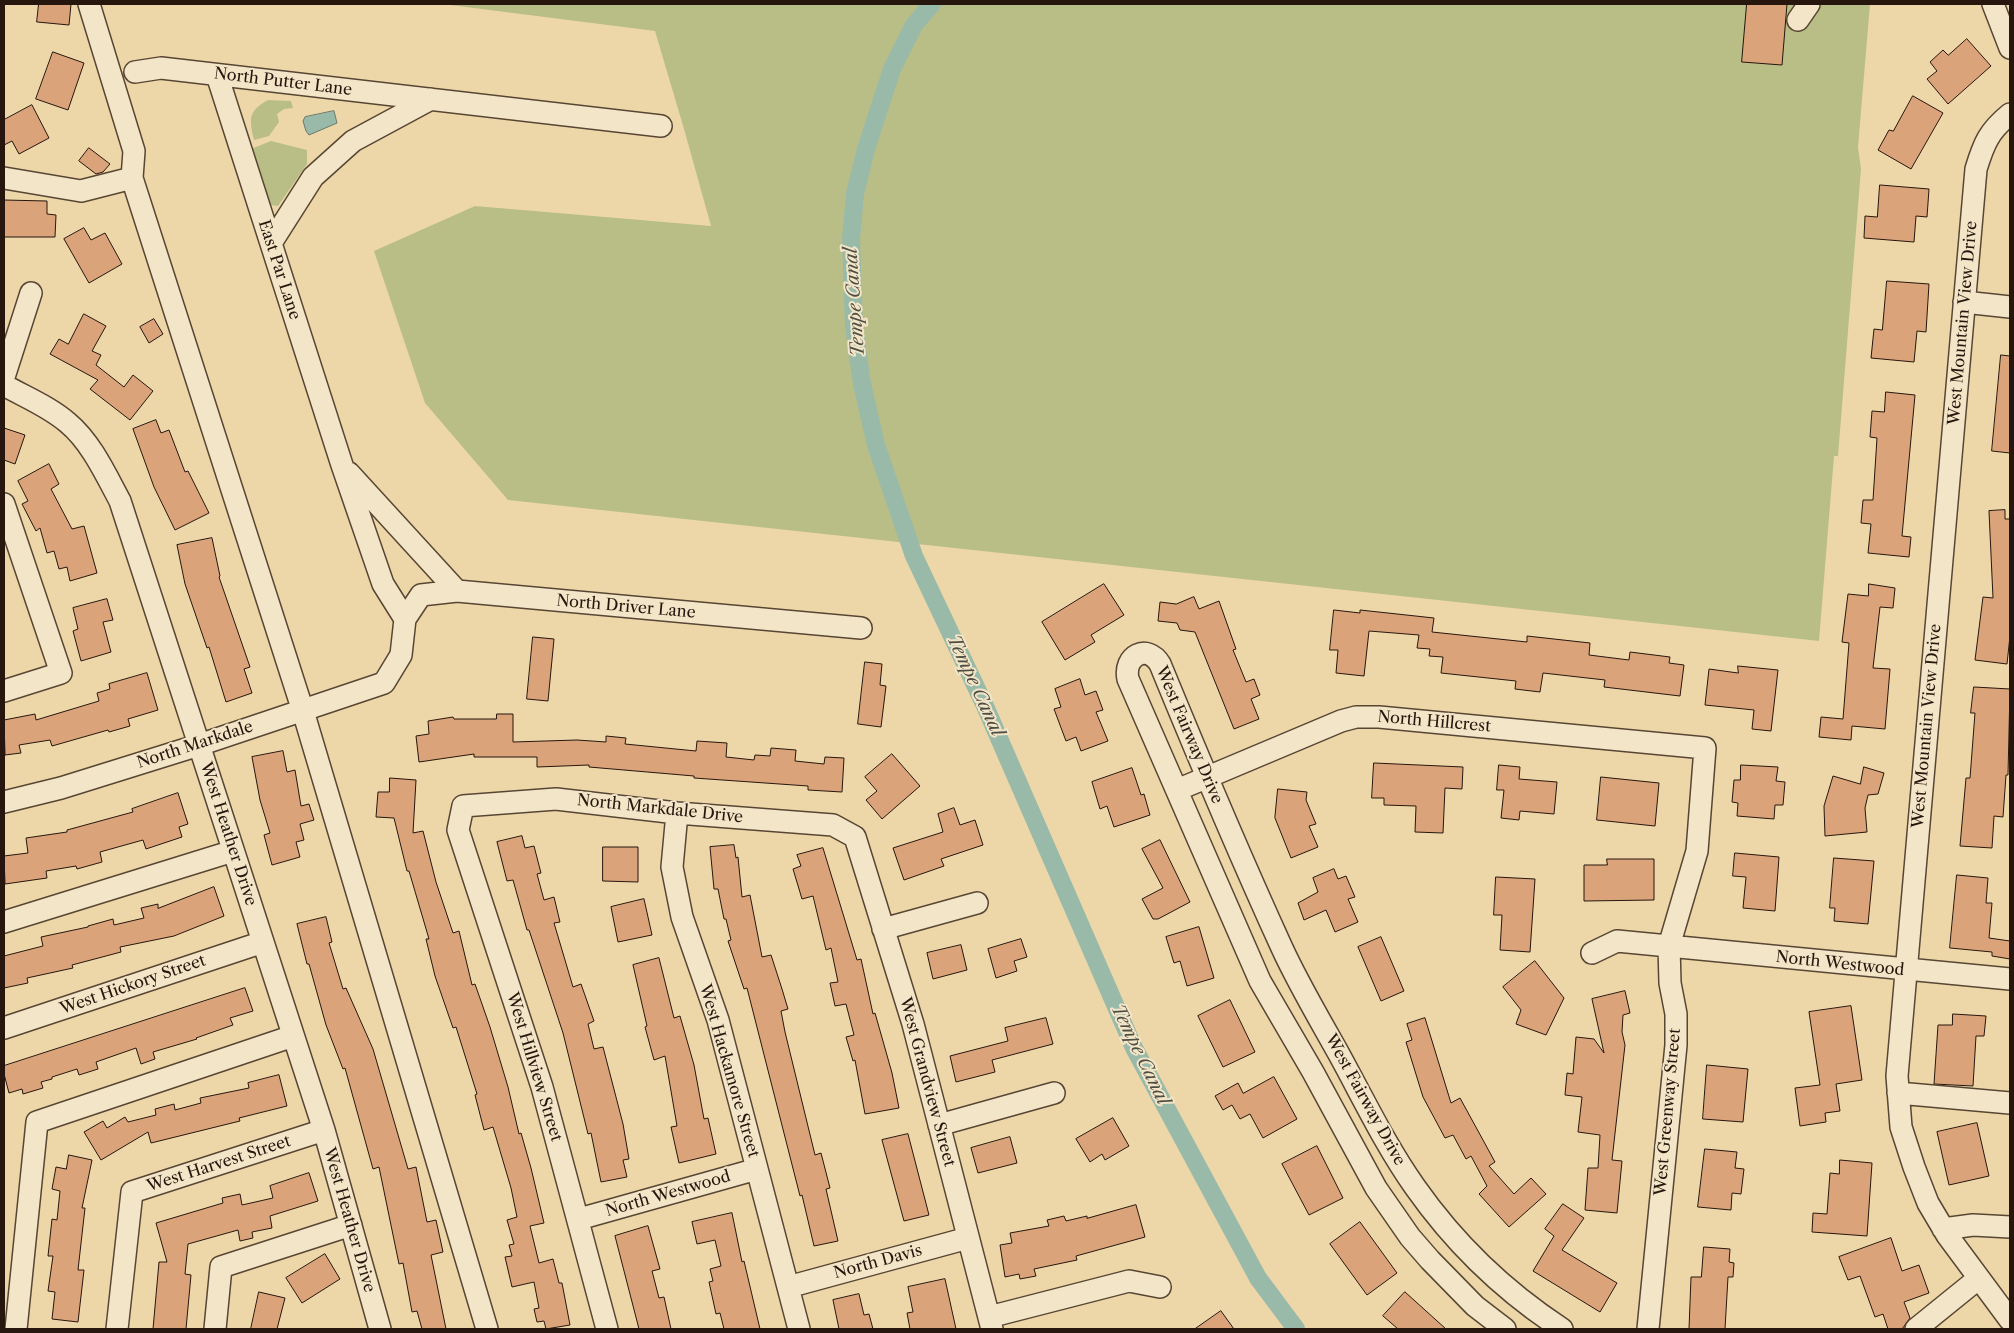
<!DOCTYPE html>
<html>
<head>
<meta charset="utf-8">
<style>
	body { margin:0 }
	#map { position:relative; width:2014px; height:1333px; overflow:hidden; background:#edd7a9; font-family:"Libre Caslon Text",serif }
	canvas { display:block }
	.frame { position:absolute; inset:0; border:5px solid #26160d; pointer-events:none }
</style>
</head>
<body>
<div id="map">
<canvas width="2014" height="1333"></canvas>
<div class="frame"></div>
</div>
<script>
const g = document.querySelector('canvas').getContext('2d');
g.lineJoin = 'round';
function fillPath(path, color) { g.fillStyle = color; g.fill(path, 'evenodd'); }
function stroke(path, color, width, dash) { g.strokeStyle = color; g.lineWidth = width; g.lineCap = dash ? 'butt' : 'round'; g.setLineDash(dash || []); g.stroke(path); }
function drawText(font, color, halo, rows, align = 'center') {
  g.font = font + ' "Libre Caslon Text",serif'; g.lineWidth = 4; g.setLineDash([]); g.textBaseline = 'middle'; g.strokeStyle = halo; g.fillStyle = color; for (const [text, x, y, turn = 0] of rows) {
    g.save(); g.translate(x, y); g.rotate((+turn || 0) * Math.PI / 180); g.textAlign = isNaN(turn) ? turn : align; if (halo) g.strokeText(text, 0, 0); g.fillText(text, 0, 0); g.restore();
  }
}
fillPath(new Path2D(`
	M442,4H1870L1858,147L1861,169L1838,456H1834L1819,641L508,500L425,403L374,251L475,206L711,226L684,129L655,31Z
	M268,100L291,101L293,108L284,109L277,114L279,122L269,136L254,140C249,119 248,111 268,100Z
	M271,141L307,150V164L278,206L271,205L251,149Z`), '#b9be87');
const water = new Path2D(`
	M334,111L337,123L309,135L306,131L303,121L305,117Z`);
fillPath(water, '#99baa9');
stroke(water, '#6b786b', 1);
stroke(new Path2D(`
	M932,4L914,25L892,69L866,149L855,194L851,239L854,326L862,384L876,445L914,556L985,706L1134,1048L1258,1278L1296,1329`), '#99baa9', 18);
const building = new Path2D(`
	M39,4H71L69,25L37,22Z
	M1747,4H1787L1782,65L1742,62Z
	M1967,39L1991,66L1948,104L1927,79L1937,71L1930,62L1943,50L1948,55Z
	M53,52L84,63L68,110L36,99Z
	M1913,96L1943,113L1911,169L1878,150L1889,130L1893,131Z
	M32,105L49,138L19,154L12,141L4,145V120Z
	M89,148L110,164L103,172L96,174L79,161Z
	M1880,185L1929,189L1927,217L1916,216L1914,242L1864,238L1865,216L1877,217Z
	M4,200L47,201V214L56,215L55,237H4Z
	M84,228L91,240L105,233L122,264L89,283L64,239Z
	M1887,281L1929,284L1926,332L1917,331L1914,362L1871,358L1874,329L1882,330Z
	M84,314L106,326L92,351L101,355L96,365L124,387L133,375L153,391L130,420L90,389L98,380L50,354L59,339L68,344Z
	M154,319L163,334L149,343L140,327Z
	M2001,355L2010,356V453L1992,451Z
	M1886,392L1915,395L1902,536L1911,537L1909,557L1868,553L1871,524L1861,523L1863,500H1873L1877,438L1870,437L1872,411L1884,412Z
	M156,420L161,433L169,430L185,472L188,471L209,513L175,530L154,487L133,429Z
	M4,428L25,435L15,464L4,460Z
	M49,464L59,484L51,489L72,529L84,526L97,573L70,581L67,567L59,569L54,551L47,553L40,528L36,531L22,504L28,501L18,481Z
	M2005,510V519H2010V636L2007,664L1975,660L1983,597L1993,598L1989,511Z
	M212,538L220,576L219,577L250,667L244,669L252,693L226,702L209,647L207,648L185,584L177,545Z
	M1104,584L1124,615L1091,635L1095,642L1065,660L1042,622Z
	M1869,584L1895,588L1893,608L1880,607L1873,668L1890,669L1885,729L1852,726L1851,740L1819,737L1821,717L1843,719L1849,643L1842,642L1848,594L1868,596Z
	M1194,597L1199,609L1219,601L1236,649L1233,650L1246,682L1254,679L1260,695L1251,699L1259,719L1234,729L1195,632L1180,630L1177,623L1158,621L1160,602L1176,604Z
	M107,599L113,620L103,622L111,652L81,661L73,631L78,629L73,608Z
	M1334,610L1360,613V610L1434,618L1432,632L1527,642V636L1590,643L1589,655L1629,660L1630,652L1670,657L1669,663L1684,665L1680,696L1604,687L1605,680L1543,673L1540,692L1515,689L1516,681L1441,673L1443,657L1429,656L1430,649L1417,648L1419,635L1369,631L1364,676L1336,673L1338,650H1330Z
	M533,637L554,639L548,701L527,699Z
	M865,662L882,664L880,685L886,686L881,727L858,724Z
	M1738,666L1778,670L1771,731L1752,729L1754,710L1705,705L1709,669L1738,673Z
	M147,673L158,710L128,719L130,726L109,732L108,730L52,746L50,740L19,745L21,753L5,755L4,720L35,714L36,720L99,701L97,693L110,689L109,684Z
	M1080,679L1085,695L1096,691L1103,710L1096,712L1108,741L1081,751L1076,737L1066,741L1054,709L1061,707L1055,689Z
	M1974,687L2010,689L2008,775H2006L2003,817L1994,816L1992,848L1960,846L1966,778H1970L1975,713H1971Z
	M497,714H513V742L577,740L606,742V736L626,738L625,744L696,751L697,741L727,743L726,757L754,760L755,755L770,756L771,748L796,750L795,761L824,764L825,757L844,758L842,792L808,790V786L694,778V776L589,767V765L537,767V757H474V754L419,762L416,736L429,734L428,721L453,717L454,719H496Z
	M283,751L287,772L295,770L301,806L309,804L314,820L300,824L304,840L296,842L300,857L272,865L264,835L270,833L260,800L252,757Z
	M892,754L920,786L882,819L866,800L877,791L865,777Z
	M1374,763L1463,767L1462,789L1445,788L1443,833L1415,832L1416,806L1384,805V798H1372Z
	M1499,765L1520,767L1519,779L1557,782L1554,814L1520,811L1519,820L1501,818L1504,790H1497Z
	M1741,765L1778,767L1776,781L1785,782L1783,805H1775L1774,819L1737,816L1738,803L1732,802L1734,780H1740Z
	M1864,767L1884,773L1878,794L1868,795L1865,808L1867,832L1825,836L1824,806L1833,776L1860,784Z
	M1132,768L1141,795L1144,794L1150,815L1114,827L1107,806L1100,809L1092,782Z
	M1601,777L1659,783L1655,826L1597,820Z
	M390,778L416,780L413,833L423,831L436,882L453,933L459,931L472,985L475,984L490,1027L508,1087L519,1134L521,1133L531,1168L544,1223L530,1226L539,1263L553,1259L559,1283H562L570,1325L546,1329L544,1321L537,1322L534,1309L539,1308L534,1282L512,1287L505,1257L512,1256L509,1245L514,1244L507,1220L517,1217L511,1188L493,1127L484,1130L475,1095L477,1094L456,1027L453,1028L435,976L426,939H429L409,871H407L394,818L376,817L378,792H389Z
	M1278,789L1307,792L1306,800L1316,824L1309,826L1318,847L1291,858L1275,818Z
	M178,793L188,824L179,827L182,837L146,849L143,840L100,852L102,862L77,869L76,866L46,871L47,878L5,884L4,856L28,853L26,838L67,832V830L133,812L132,809Z
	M954,808L960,825L975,820L983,845L941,859L944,866L904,880L893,848L943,832L938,814Z
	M522,836L525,848L534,846L541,873L537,874L544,900L554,897L560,922L554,923L573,987L581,984L594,1021L588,1024L594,1049L603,1047L623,1124L629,1159L623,1160L627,1177L601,1182L591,1133L588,1134L563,1033L529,930H527L513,880L507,881L497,842Z
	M1160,840L1190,902L1158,919H1153L1142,899L1163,888L1142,849Z
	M734,845L736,858L738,857L742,897L750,895L762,957L771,955L782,989L788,1009L781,1011L785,1032L815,1155L821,1153L830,1188L826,1189L838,1241L814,1246L802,1195L800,1196L747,988L744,989L728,941L731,940L726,919H724L718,889H714L710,847Z
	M603,847H638V882L603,881Z
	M823,848L857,960L861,959L873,1014L875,1013L892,1073L899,1108L865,1114L855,1060L853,1061L846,1037L854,1035L846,1004L835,1006L830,983L838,982L831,948L826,950L813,896L802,899L793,869L801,866L797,855Z
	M1735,853L1779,857L1775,911L1743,908L1746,877L1733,876Z
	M1834,858L1874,861L1868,924L1834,921L1835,908H1830Z
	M1607,859H1654V900L1584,901V865H1607Z
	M1334,869L1338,879L1346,876L1355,897L1348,899L1358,922L1335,932L1326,910L1304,920L1298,903L1318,892L1313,878Z
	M1957,875L1988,878L1986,903H1992L1989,938L2010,941V959L1992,956V952L1950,948Z
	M1496,877L1535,879L1530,952L1500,950L1502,915H1494Z
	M214,887L224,916L174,936L120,947L121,952L72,965L73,968L27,978L28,983L4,988V956L43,946L41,937L88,927V926L113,919L114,925L144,918L141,908L158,904V908Z
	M644,899L652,935L618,942L611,907Z
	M326,917L332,942L329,943L343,989L346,988L373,1049L408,1169L416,1167L427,1222L436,1220L443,1252L431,1255L446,1329H422L417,1311L412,1312L403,1263L399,1264L379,1167L373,1169L345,1068L343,1069L326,1025L309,964H307L297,924Z
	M1199,927L1214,978L1187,986L1180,961L1174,963L1166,937Z
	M1381,937L1404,991L1381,1001L1358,947Z
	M1021,939L1027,957L1014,961L1017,971L996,978L988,949Z
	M961,945L967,970L933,979L927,953Z
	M659,958L674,1018L680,1016L694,1065L704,1119L708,1118L716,1154L679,1163L671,1127L677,1126L665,1056L654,1060L645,1027L647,1026L633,965Z
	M1535,961L1564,998L1546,1035L1516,1024L1521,1010L1503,987Z
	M245,988L253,1011L230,1018L233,1025L196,1038L197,1039L153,1052L155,1059L141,1064L136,1048L96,1062L98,1069L79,1075L77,1069L52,1077V1079L41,1082L43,1088L23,1094L22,1089L9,1093L4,1074V1066Z
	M1625,991L1630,1013L1623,1015L1622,1032L1625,1045L1612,1160L1622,1161L1617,1213L1585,1210L1588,1168H1598L1600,1135L1578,1132L1582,1097L1565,1095L1567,1073L1573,1074L1576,1037L1594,1039L1604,1053L1592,999Z
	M1230,1000L1255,1052L1223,1067L1198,1016Z
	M1851,1006L1862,1080L1836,1084L1840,1111L1825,1113L1826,1122L1800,1126L1795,1088L1820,1085L1809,1012Z
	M1953,1014L1986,1016L1984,1036H1976L1973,1086L1934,1084L1938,1025H1952Z
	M1046,1018L1053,1044L992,1060L995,1072L956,1082L950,1056L1008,1041L1005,1028Z
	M1425,1018L1451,1103L1460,1098L1495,1162L1489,1166L1514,1194L1531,1178L1546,1194L1509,1227L1479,1194L1487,1186L1471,1156L1466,1159L1453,1135L1445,1138L1423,1097L1406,1042L1412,1040L1407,1024Z
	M1707,1065L1748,1069L1743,1122L1703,1119Z
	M279,1075L287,1106L239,1118L240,1121L151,1143L148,1132L101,1160L84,1132L103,1121L107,1128L125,1117L128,1122L156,1115L155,1109L174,1104L175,1110L201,1103L200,1098L249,1088L248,1083Z
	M1274,1077L1297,1119L1263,1138L1250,1114L1240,1119L1232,1105L1223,1110L1215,1096L1238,1083L1243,1093Z
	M1113,1118L1129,1146L1105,1160L1102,1154L1090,1162L1076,1139Z
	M1977,1123L1989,1176L1949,1185L1937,1132Z
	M908,1134L929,1215L904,1221L882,1140Z
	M1010,1137L1017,1163L978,1173L971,1148Z
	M1317,1146L1343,1198L1309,1215L1282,1164Z
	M1705,1149L1737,1152L1735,1168L1744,1169L1741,1194L1732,1193L1731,1210L1698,1207Z
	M69,1155L92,1160L82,1208H85L78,1270H84L78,1322L52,1319L55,1292L48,1291L53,1256H48L52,1219L57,1220L60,1191L52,1189L56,1167L66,1169Z
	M1840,1160L1872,1163L1867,1236L1812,1232L1813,1213L1827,1214L1830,1173L1839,1174Z
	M309,1173L318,1201L270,1216L272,1228L252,1232L253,1238L240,1241L238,1230L188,1244L185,1274L191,1275L186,1329H153L159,1262H167L156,1223L223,1203L222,1198L240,1194L242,1205L273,1198L270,1186Z
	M1563,1204L1584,1218L1562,1250L1617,1283L1600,1312L1533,1271L1554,1236L1545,1229Z
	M1136,1205L1145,1237L1076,1256L1077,1260L1034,1269L1036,1276L1020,1279L1019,1274L1005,1277L1000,1245L1012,1243L1010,1233L1049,1226L1047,1220L1064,1216L1066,1221L1087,1216V1218Z
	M732,1213L742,1262L744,1261L760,1329H724L720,1313L716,1314L709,1282L713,1281L710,1269L721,1266L715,1240L697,1244L692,1222Z
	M1360,1222L1397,1273L1367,1295L1330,1244Z
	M648,1226L660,1269L652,1271L659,1298L664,1297L671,1329H639L615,1236Z
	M1891,1238L1902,1271L1919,1265L1929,1293L1904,1302L1910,1318L1902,1329H1888L1883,1314L1875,1317L1860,1276L1848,1280L1839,1257Z
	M1704,1247L1730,1249L1729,1262L1734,1263L1733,1277H1728L1725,1329H1689L1691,1277H1701Z
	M325,1254L340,1279L302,1303L286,1278Z
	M945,1279L956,1329H910L907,1313L913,1312L908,1287Z
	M259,1292L285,1298L277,1329H251Z
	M1405,1292L1446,1329H1398L1383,1316Z
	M859,1294L864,1315L869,1314L873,1329H839L833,1300Z
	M1221,1311L1234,1329H1195Z`);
fillPath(building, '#daa37a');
stroke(building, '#26160d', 1);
const minor = new Path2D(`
	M89,4L134,151L132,178L303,711L487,1329
	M1993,4L2010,48
	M1798,20L1809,4
	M135,72L161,68L661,126
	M2010,114C1989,131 1984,143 1976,169L1897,1076L1901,1127L1914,1167L1928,1203L1947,1235L2010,1320
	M4,178L81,191L132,178
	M271,243L313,177L353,141L431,99
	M1964,302L2010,307
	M4,377L31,293
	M4,385C25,397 50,407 68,423C91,442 106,475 120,501L324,1130L380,1329
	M349,473L457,591
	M4,504L61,673L4,691
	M405,619L421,595L457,591L861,628
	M1177,790L1341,721L1356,717H1379L1705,748L1697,851L1669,946L1670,983L1676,1014V1045L1648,1329
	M4,802L61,788L199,745L384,683L401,655L405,619L383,584L342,465L217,75
	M677,813L672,867L682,917L718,1020L799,1329
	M4,922L233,851
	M883,929L977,903
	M1592,953L1617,941L2010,979
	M4,1028L263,942
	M1898,1093L2010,1103
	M939,1125L1054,1093
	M579,1219L757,1169
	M1943,1229L1973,1225L2010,1227
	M788,1287L968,1238
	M989,1317L1129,1281L1160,1287
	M16,1329L37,1122L293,1036
	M117,1329L132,1192L324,1130
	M215,1329L221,1267L351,1225
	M607,1329L542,1087L458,830L463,806L556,799L677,813L833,825L855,837L913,1024L992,1329
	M1505,1329L1475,1306L1430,1260L1410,1237L1376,1188L1313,1072L1260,981L1128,679C1123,656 1147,643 1160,664C1199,759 1239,854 1282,948C1299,985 1320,1020 1340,1056C1364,1100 1386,1146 1415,1187C1455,1244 1504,1291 1562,1329
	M1916,1329L1979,1278`);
stroke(minor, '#584634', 24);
stroke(minor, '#f3e5c7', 21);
drawText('16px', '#26160d', '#f3e5c7', [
	["North Putter Lane",283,82,7],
	["East Par Lane",279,270,72],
	["West Mountain View Drive",1963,323,-85],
	["North Driver Lane",626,607,5],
	["North Hillcrest",1434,722,5],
	["West Mountain View Drive",1927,726,-85],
	["West Fairway Drive",1189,735,67],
	["North Markdale",195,745,-18],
	["North Markdale Drive",660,809,6],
	["West Heather Drive",228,834,72],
	["North Westwood",1840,964,6],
	["West Hickory Street",133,985,-19],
	["West Hillview Street",534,1067,73],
	["West Hackamore Street",729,1071,74],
	["West Grandview Street",927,1082,75],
	["West Fairway Drive",1365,1100,61],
	["West Greenway Street",1668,1112,-85],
	["West Harvest Street",219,1164,-18],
	["North Westwood",668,1194,-16],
	["West Heather Drive",349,1220,74],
	["North Davis",878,1262,-15]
]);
drawText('italic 18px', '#4e4f44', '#f3e5c7', [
	["Tempe Canal",855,302,-94],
	["Tempe Canal",975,686,65],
	["Tempe Canal",1140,1055,64]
]);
</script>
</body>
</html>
